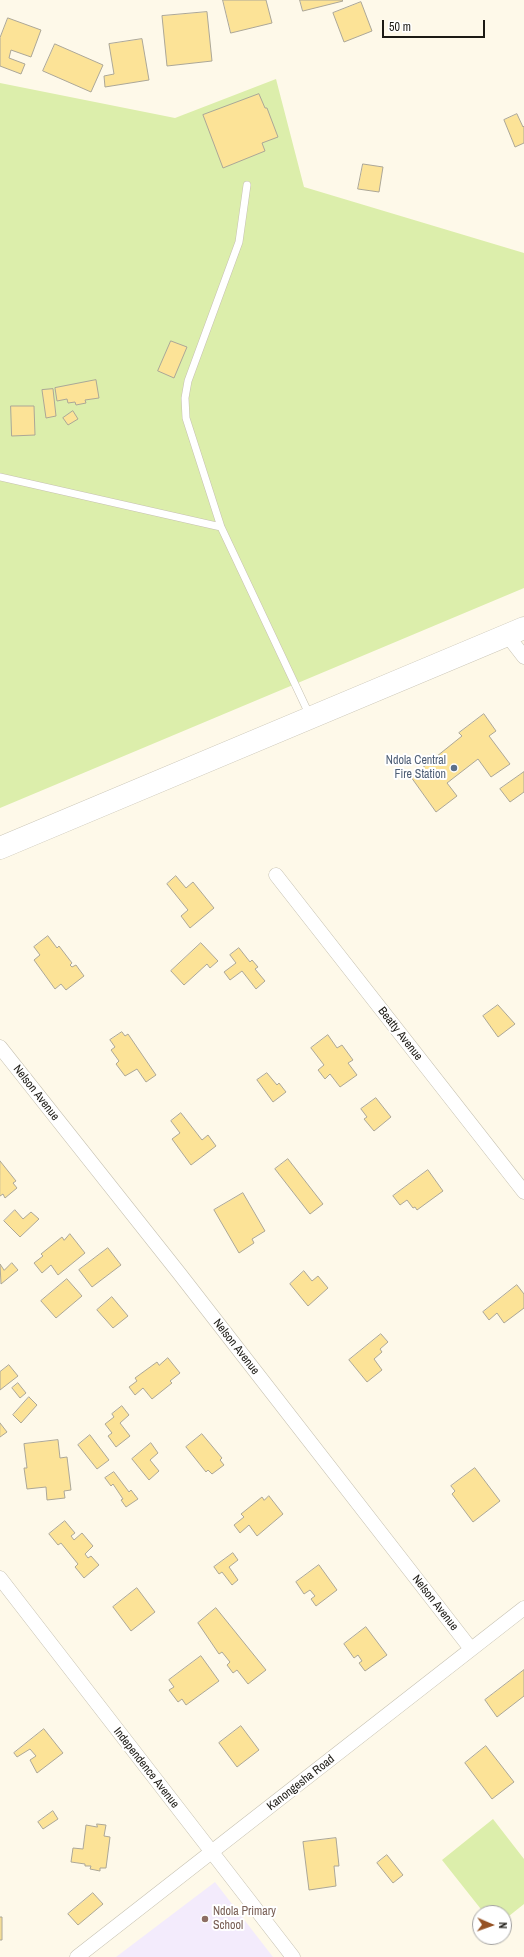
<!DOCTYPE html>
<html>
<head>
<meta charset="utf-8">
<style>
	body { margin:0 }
	#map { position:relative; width:524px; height:1957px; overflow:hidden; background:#fef9e9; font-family:"Archivo Narrow",sans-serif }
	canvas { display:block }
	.north { position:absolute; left:472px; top:1905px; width:40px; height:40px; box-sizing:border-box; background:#fff; border:1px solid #a4a3a1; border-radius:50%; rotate:92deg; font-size:11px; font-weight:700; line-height:16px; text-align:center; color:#1c1a14 }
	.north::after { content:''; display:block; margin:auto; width:14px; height:18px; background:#965224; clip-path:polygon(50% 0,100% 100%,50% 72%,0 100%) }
	.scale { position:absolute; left:382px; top:20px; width:103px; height:18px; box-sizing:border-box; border:2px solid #1c1a14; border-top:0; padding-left:5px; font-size:12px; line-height:14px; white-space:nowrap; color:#1c1a14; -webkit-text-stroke:3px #fff; paint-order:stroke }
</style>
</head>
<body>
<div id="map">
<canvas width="524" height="1957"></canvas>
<div class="north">N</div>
<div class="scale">50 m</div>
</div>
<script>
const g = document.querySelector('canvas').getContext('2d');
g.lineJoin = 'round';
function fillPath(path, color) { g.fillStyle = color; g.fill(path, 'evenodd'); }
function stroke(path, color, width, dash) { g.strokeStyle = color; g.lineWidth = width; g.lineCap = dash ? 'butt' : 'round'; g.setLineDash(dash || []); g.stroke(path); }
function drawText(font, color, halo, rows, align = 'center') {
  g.font = font + ' "Archivo Narrow",sans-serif'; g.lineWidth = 4; g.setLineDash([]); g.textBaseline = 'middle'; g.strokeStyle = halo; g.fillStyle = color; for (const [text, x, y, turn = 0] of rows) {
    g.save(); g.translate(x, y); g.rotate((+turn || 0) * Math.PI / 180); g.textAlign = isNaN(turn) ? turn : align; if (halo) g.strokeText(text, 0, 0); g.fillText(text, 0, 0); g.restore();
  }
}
fillPath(new Path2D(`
	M215,1882L273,1957H116Z`), '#f3ebfc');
fillPath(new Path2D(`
	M276,79L304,187L524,253V588L0,808V83L175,118Z
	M493,1819L524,1859V1904L504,1920V1913H484L442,1860Z`), '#dceeab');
const building = new Path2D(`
	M223,0H266L272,23L231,33Z
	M300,0H342L343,1L303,11Z
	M361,2L372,31L344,42L333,13Z
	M207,12L212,61L167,66L162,16Z
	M8,18L41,30L31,57L11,50L9,58L25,64L21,74L0,66V38Z
	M142,39L149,80L105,87L104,76L114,74L109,44Z
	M55,44L103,65L91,92L43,71Z
	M259,94L265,108H267L278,137L262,143L265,151L223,168L203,115Z
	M517,114L523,127L524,126V143L515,147L504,120Z
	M363,164L383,167L379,192L358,189Z
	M171,341L187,347L174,378L158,371Z
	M96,380L99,398L85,400L86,403L76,405L75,402L68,403L67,399L57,401L55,388Z
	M53,389L56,416L46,418L42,390Z
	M11,406H34L35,435L12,436Z
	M73,411L78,419L68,425L63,418Z
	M484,714L496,731L489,736L510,764L491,777L478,759L447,783L457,796L436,812L411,777L462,736L459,733Z
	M524,772V792L510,802L500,789Z
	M176,876L186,888L193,882L214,908L190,928L181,916L188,910L167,884Z
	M48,936L57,948L59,946L72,963L70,965L72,967L76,965L84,976L66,990L61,984L55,989L34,960L40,955L34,947Z
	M201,943L218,961L210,968L207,964L184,985L171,971Z
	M239,948L250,962L252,960L258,967L255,969L265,981L256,989L242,971L230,980L224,972L236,963L230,955Z
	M498,1005L515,1024L498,1037L483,1016Z
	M122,1032L125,1036L128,1034L156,1075L146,1082L137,1069L125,1076L116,1064L119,1061L111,1050L115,1047L110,1040Z
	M328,1035L337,1048L342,1045L353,1060L348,1063L357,1075L340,1087L330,1074L325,1079L318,1070L324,1065L311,1048Z
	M267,1073L277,1085L279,1083L286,1092L273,1102L257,1080Z
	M376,1098L391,1117L374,1131L364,1119L367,1117L361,1109Z
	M181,1113L202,1140L208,1135L216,1146L191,1165L172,1139L180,1133L171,1121Z
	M288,1159L323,1204L310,1214L275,1169Z
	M0,1161L16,1181L13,1183L17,1188L5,1198L3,1194L0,1196Z
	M428,1170L443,1191L417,1210L415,1207L413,1208L407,1200L400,1205L393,1196Z
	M243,1193L265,1231L252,1239L254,1243L239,1253L214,1210Z
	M15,1210L23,1219L31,1212L39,1219L20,1237L4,1221Z
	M70,1234L85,1253L58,1275L51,1265L42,1273L34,1263L43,1256L41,1254L62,1237L64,1240Z
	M108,1248L121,1265L92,1287L79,1270Z
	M12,1263L18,1270L1,1284L0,1264L4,1270Z
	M304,1271L312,1281L318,1276L328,1288L308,1306L290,1284Z
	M67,1279L82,1296L56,1318L41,1301Z
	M517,1285L524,1294V1308L504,1323L497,1313L489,1320L483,1312Z
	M112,1297L128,1316L113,1328L97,1310Z
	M381,1334L388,1342L380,1349L382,1352L374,1359L382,1370L367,1382L349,1360Z
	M168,1358L180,1373L170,1381L172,1383L152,1399L143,1388L135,1395L129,1387L137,1381L135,1378L157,1362L159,1365Z
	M9,1365L18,1376L0,1390V1372Z
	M18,1383L26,1393L20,1398L12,1388Z
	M29,1397L37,1405L21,1423L13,1415Z
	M122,1406L129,1415L120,1423L130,1436L116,1447L108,1436L112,1433L105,1424L114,1417L112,1414Z
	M0,1423L7,1432L0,1437Z
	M202,1434L222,1458L220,1460L224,1465L212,1474L208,1470L206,1472L186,1447Z
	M90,1435L109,1460L97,1469L78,1445Z
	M58,1440L60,1458L67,1457L71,1490L64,1491L65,1498L47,1500L46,1487L27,1489L24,1468H27L24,1444Z
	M151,1443L158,1453L150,1460L159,1471L149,1480L132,1459Z
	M475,1468L500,1501L473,1522L452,1494L455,1491L451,1486Z
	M114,1472L129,1492L131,1490L138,1499L126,1507L121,1500L123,1499L113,1484L111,1486L105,1478Z
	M269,1496L283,1514L257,1536L249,1525L240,1533L234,1525L244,1517L241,1514L262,1497L264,1500Z
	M65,1521L75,1533L71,1536L74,1540L82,1533L93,1546L85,1554L88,1558L91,1556L99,1565L84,1578L75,1567L78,1564L61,1543L58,1545L49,1534Z
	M233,1553L238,1560L229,1567L238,1580L232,1585L222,1572L219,1574L214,1567Z
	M319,1565L337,1590L316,1606L311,1599L315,1596L310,1590L304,1594L296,1582Z
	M137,1588L155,1612L131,1631L113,1607Z
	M216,1608L266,1670L248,1684L237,1670L233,1673L227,1665L230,1662L222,1652L219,1654L198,1623Z
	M366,1627L387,1655L365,1671L359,1663L362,1661L358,1655L354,1658L344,1644Z
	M201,1656L219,1681L186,1705L182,1699L178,1702L169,1690L174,1687L169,1680Z
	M524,1670V1696L497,1717L485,1700Z
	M241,1726L259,1750L237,1767L219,1743Z
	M44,1729L63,1753L37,1773L30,1760L36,1756L30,1749L17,1757L14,1753Z
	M486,1746L514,1782L492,1799L465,1763Z
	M53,1811L58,1819L43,1829L38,1822Z
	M97,1824L106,1825L104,1836L110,1837L106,1868H100V1871L90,1869L91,1866H85V1864L71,1862L73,1848L83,1849L86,1825L97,1827Z
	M336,1838L339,1866H334L336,1886L309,1890L303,1842Z
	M387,1855L403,1875L393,1883L377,1863Z
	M93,1893L103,1904L78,1925L68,1914Z
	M0,1917H2V1940H0Z`);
fillPath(building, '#fce397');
stroke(building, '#aca797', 1);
const lane = new Path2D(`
	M247,185L239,242L188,381L185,398L186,418L221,527L310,716
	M0,477L221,527`);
const street = new Path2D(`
	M507,635L524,657
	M276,875L524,1192
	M0,1047L179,1273L471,1649
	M0,1578L293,1957
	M77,1957L524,1608`);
const highway = new Path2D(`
	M0,848L524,628`);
stroke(lane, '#c6c1b1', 8);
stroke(street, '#c6c1b1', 15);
stroke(highway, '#c6c1b1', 23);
stroke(lane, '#fff', 7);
stroke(street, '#fff', 14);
stroke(highway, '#fff', 22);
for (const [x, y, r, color] of [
	[454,768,4,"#5c6f8a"],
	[205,1919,4,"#8d6e63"]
]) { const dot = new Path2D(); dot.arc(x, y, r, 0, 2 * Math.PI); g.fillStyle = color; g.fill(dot); stroke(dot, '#fff', 1.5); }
drawText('12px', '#4e5e75', '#fff', [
	["Ndola Central",446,761],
	["Fire Station",446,775]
], 'right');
drawText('12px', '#1c1a14', '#fff', [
	["Beatty Avenue",400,1034,52],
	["Nelson Avenue",36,1093,52],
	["Nelson Avenue",236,1347,52],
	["Nelson Avenue",435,1603,52],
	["Independence Avenue",146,1768,52],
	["Kanongesha Road",301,1783,-38]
]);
drawText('12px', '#785e54', '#fff', [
	["Ndola Primary",213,1912],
	["School",213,1926]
], 'left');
</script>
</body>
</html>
